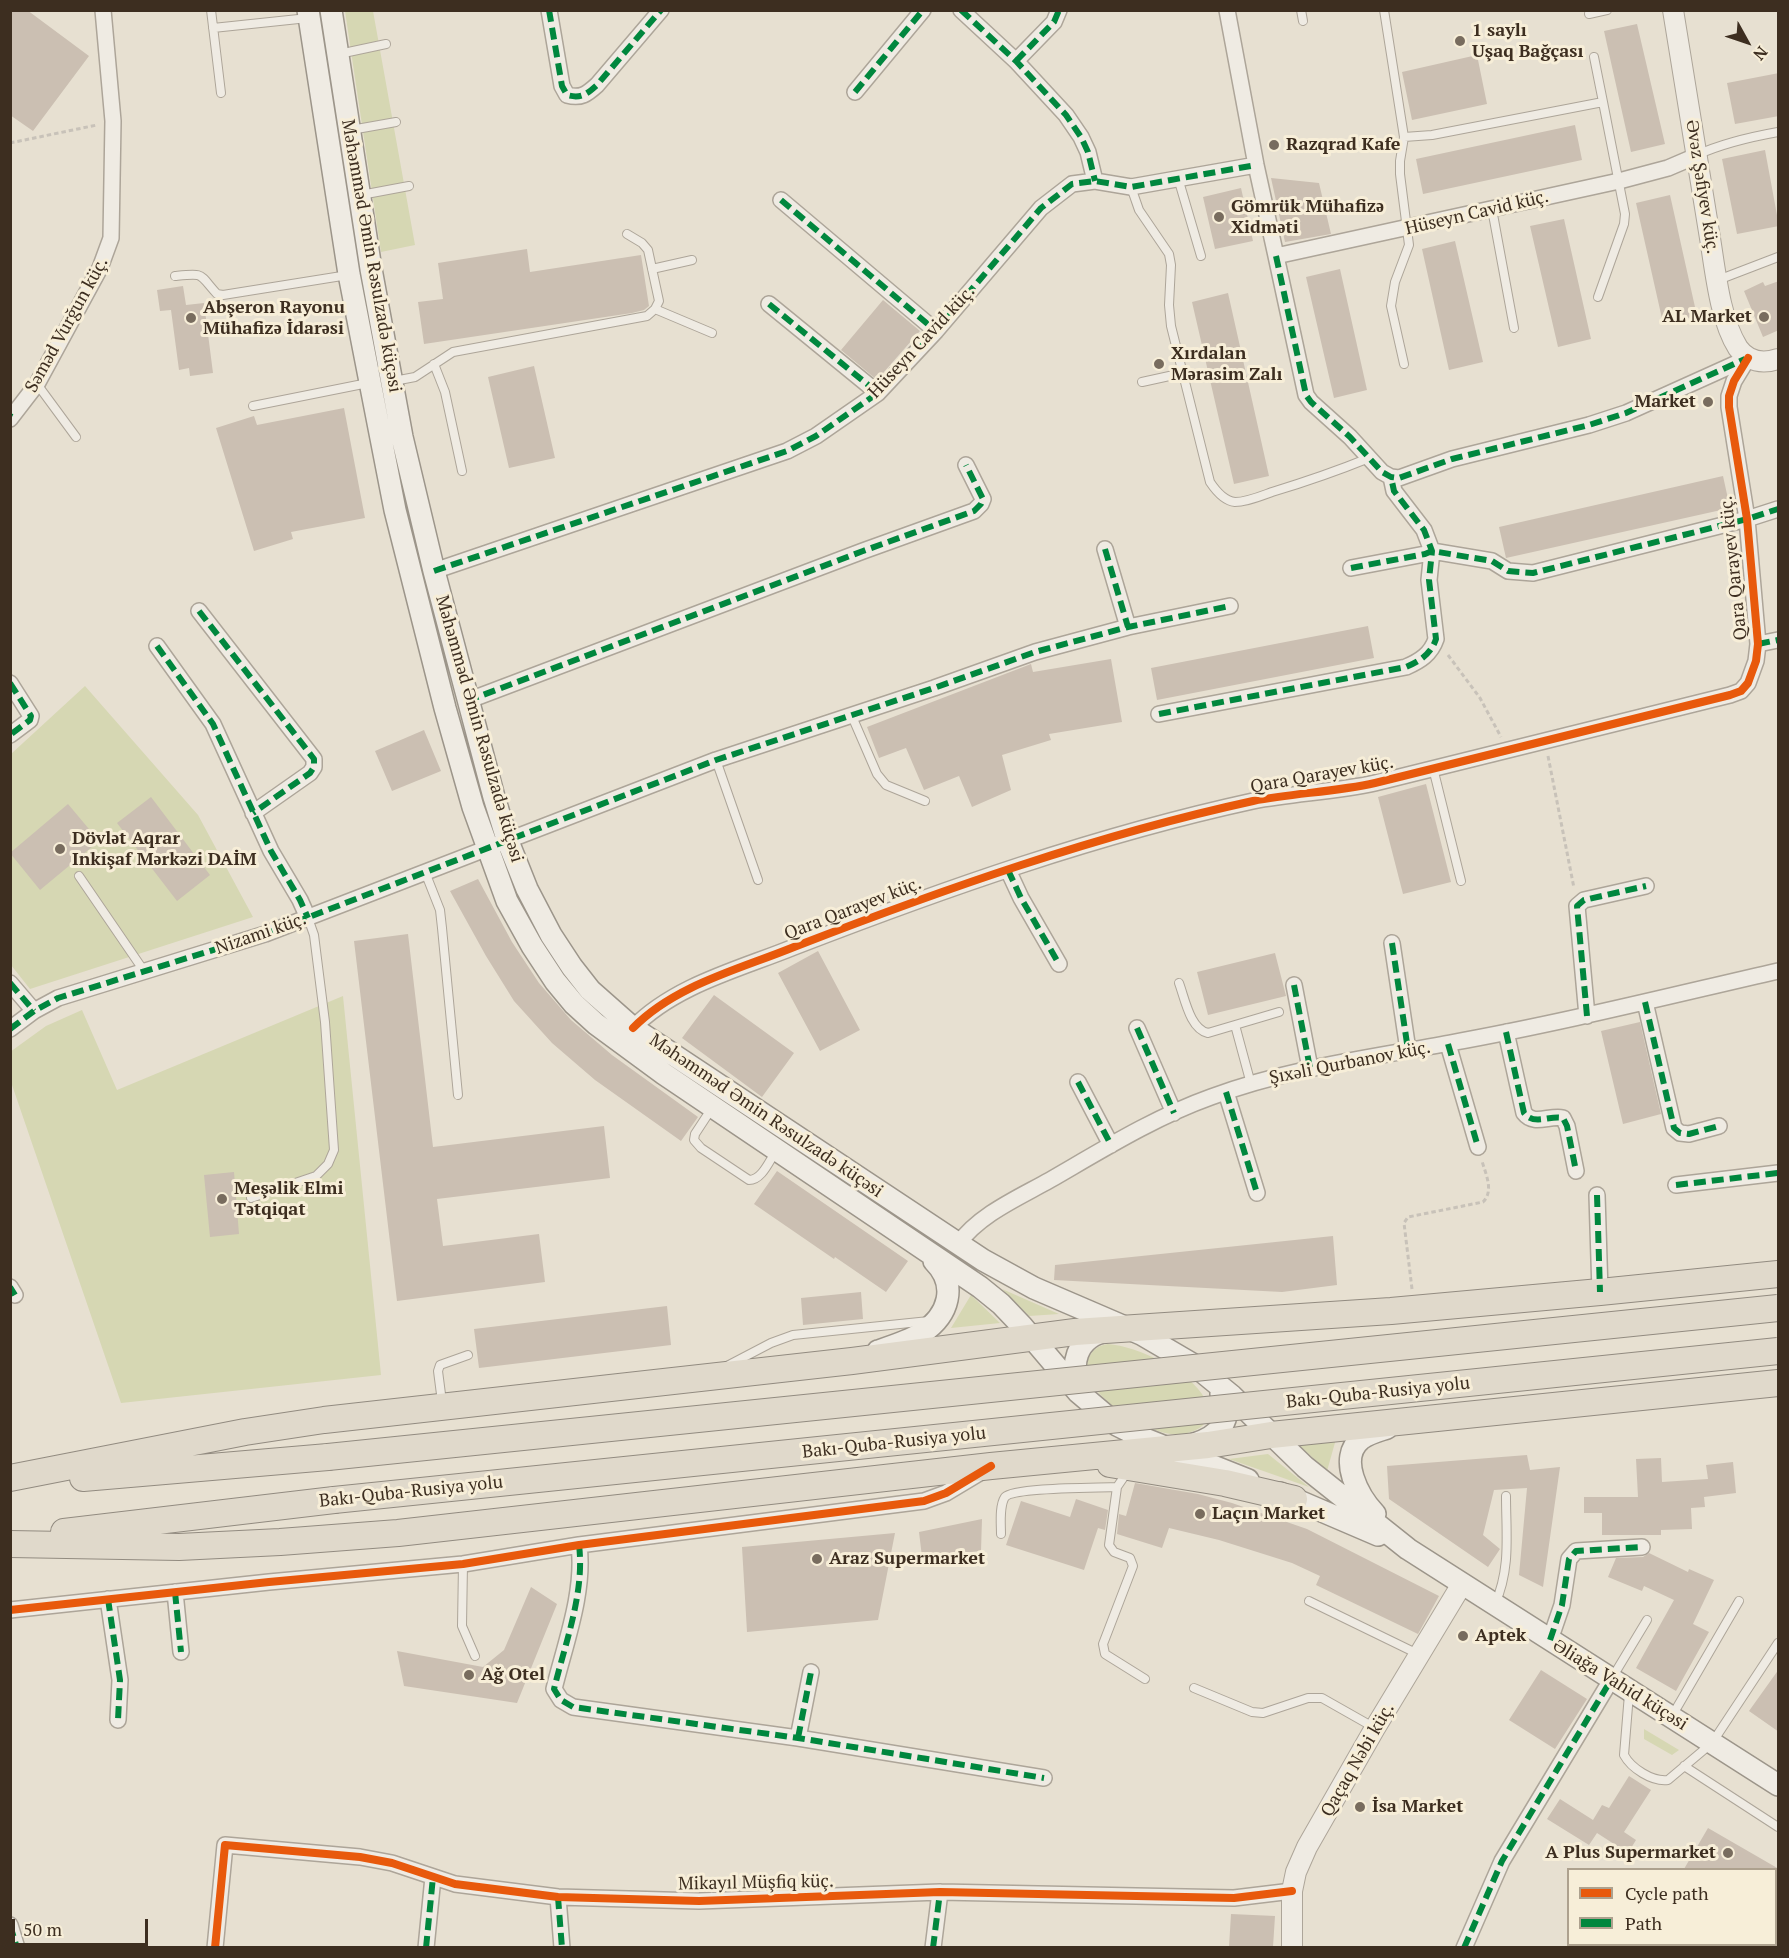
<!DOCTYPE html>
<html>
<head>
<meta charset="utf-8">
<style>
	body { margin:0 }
	#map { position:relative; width:1789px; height:1958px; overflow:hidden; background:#e7e0d1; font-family:"PT Serif",serif }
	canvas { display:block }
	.frame { position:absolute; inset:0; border:12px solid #3d2e20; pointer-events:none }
	.legend { position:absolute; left:1567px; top:1868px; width:210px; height:78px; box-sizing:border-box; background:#f7eed8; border:2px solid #ada18e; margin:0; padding:8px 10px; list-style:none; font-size:18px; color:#3d2e20 }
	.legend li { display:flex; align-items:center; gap:12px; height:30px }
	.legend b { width:30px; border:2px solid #ada18e }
	.north { position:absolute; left:1717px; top:12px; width:60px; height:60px; -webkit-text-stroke:4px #f7eed8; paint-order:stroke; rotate:130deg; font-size:16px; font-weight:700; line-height:24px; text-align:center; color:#3d2e20 }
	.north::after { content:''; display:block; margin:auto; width:21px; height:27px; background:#3d2e20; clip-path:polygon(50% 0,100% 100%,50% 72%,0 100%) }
	.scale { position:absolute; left:12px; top:1919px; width:136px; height:27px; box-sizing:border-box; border:3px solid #3d2e20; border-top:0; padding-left:8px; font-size:18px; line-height:21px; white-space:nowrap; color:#3d2e20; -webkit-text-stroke:4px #f7eed8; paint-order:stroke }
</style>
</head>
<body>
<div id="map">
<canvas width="1789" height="1958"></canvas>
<div class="frame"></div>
<ul class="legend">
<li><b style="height:8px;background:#e8590c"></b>Cycle path</li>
<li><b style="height:8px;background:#00873e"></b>Path</li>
</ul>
<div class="north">N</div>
<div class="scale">50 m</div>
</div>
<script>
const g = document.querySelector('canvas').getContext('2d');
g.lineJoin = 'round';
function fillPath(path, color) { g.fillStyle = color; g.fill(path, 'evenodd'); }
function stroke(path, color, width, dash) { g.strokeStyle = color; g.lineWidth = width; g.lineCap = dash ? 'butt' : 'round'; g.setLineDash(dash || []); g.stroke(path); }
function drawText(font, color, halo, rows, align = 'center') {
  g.font = font + ' "PT Serif",serif'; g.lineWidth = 6; g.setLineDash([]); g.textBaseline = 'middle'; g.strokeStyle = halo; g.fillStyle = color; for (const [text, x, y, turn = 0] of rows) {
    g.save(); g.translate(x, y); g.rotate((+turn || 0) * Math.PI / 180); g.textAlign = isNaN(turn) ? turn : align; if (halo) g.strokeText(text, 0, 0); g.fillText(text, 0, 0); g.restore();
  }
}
fillPath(new Path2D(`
	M345,11H373L415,245L381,252Z
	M85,686L198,815L253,917L30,989L11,965V754Z
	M343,996L381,1375L121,1403L11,1082L10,1052L46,1026L82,1010L117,1090Z
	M1002,1289L1059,1314L1029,1316Z
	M971,1295L1000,1323L951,1328Z
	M1108,1344C1137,1346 1191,1371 1205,1399C1219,1427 1188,1438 1165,1433C1140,1427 1078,1392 1088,1360C1092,1349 1098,1346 1108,1344Z
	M1336,1439L1327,1471L1299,1445Z
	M1268,1454L1309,1487L1229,1459Z
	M1644,1729L1679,1750L1672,1755L1644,1739Z`), '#d6d7b3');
fillPath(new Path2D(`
	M10,10H27L89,56L33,131L10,115Z
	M1637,24L1665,144L1631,152L1604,31Z
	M1477,55L1487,104L1412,120L1402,72Z
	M1779,73V116L1735,124L1727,83Z
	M1575,125L1582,160L1423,194L1416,159Z
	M1765,150L1779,226L1737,234L1722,159Z
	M1271,178L1319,183L1331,234L1285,242Z
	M1241,188L1253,241L1215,249L1203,197Z
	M1670,195L1697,316L1663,323L1636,203Z
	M1564,219L1591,339L1558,347L1530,226Z
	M1455,241L1483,362L1449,370L1422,249Z
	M527,249L530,272L641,255L649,306L644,310L632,313L424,344L418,302L443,299L438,263Z
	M1340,269L1367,390L1334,398L1306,277Z
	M1779,281V330L1763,337L1744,291L1763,282L1765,286Z
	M183,286L186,305L204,303L213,373L190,376L189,368L179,370L171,310L160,311L157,290Z
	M1228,293L1269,476L1234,484L1192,302Z
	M883,300L920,331L877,380L841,350Z
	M534,366L555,458L509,468L488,377Z
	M344,408L365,518L291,532L293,539L254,551L216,428L254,416L257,425Z
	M1723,476L1730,508L1506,558L1499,527Z
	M1368,626L1374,658L1157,700L1151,668Z
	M1111,659L1122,722L1049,734L1051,740L1002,755L1011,790L972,807L959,776L924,790L906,748L879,758L867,727L1031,664L1033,672Z
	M424,730L441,771L392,791L375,751Z
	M1426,784L1451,882L1403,894L1378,797Z
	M151,797L210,875L177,901L117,823Z
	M68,804L99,841L40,890L10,853Z
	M478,879L512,942L539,983L571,1020L612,1055L698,1117L681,1141L595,1080L552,1043L514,1001L486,956L450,891Z
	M408,934L433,1147L604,1126L610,1178L437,1199L443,1246L539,1234L545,1282L397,1301L354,941Z
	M818,951L860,1030L820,1051L778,973Z
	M1275,953L1286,996L1208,1015L1197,972Z
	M714,995L794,1053L762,1097L682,1038Z
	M1640,1022L1661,1114L1623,1124L1601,1031Z
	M777,1171L908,1261L886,1292L835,1257L834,1259L754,1204Z
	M234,1172L239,1234L210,1237L204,1175Z
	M1333,1236L1337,1285L1282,1292L1054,1280L1055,1265Z
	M861,1292L863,1319L803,1325L801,1298Z
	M667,1306L671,1345L479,1368L474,1329Z
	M1527,1455L1530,1470L1560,1467L1543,1587L1519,1575L1527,1488L1494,1490L1483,1535L1500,1549L1488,1567L1389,1499L1387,1466Z
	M1661,1458L1662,1482L1708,1479L1706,1465L1733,1462L1736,1493L1704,1497L1705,1507L1691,1508L1692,1529L1661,1530V1535H1602V1513H1584V1497H1638L1636,1459Z
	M1135,1483L1198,1494L1232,1503L1307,1529L1439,1596L1418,1634L1316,1585L1320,1576L1292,1563L1219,1540L1169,1528L1162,1548L1117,1534L1119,1514L1126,1516Z
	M1076,1499L1108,1510L1105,1530L1098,1528L1084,1570L1006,1545L1021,1501L1070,1517Z
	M982,1519L981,1551L922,1557L919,1532Z
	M895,1533L878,1620L747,1632L742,1547Z
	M1649,1553L1688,1572L1689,1569L1714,1580L1693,1624L1709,1632L1676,1691L1636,1668L1674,1600L1644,1586L1642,1591L1608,1577L1616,1558L1643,1557Z
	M531,1587L557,1604L517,1703L404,1686L397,1651L483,1667L504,1650Z
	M1779,1669V1732L1749,1711Z
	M1541,1670L1587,1699L1555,1749L1509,1720Z
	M1629,1776L1651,1790L1624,1832L1636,1840L1628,1853L1597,1833L1589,1845L1547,1819L1560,1799L1593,1820L1602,1805L1609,1808Z
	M1708,1828L1779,1869H1684Z
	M1231,1914L1275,1916L1273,1947H1229Z`), '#cbbfb2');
const service = new Path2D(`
	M211,10L221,93
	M1301,10L1303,21
	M1384,10L1404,137L1400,161V174L1409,245L1395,282L1391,306L1404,364
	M1589,14L1607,10
	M213,28L308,18
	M339,54L386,44
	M1594,57L1603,102
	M351,130L396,122
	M1404,137L1432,135L1603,102L1625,214L1624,224L1598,297
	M1697,155C1723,143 1750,137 1778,132
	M1178,178L1201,256
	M1131,187L1139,210L1169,254L1171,265L1169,305L1171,326L1210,482C1216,491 1224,501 1235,502C1247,502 1261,496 1272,492C1305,482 1337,471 1369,458
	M361,195L409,186
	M1492,209L1514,328
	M652,269L692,260
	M175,276C205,273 198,273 217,294L223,295L348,275
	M1718,280L1778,257
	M655,309L712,333
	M434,364L445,392L462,471
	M394,381L415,377L453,352L647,316L655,309L659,301L648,250L642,243L627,234
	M1142,382L1183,373
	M37,384L76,437
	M253,406L368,383
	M851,714L877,774L886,785L925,801
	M716,760L758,880
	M1433,768L1461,881
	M425,872L440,910L442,928L458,1095
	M79,876L144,971
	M1179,983C1185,999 1190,1029 1208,1033L1279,1012
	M1235,1025L1251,1084
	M712,1108L695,1134L694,1140L701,1148L749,1180C762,1180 769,1161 776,1151
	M251,1198L316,1176L328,1164L334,1150L325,1022L314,935L308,918
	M727,1366L771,1343L793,1335L929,1321
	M442,1402L438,1371L440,1365L468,1355
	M1128,1471L1117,1487L1109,1545L1114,1552L1130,1558L1133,1566L1103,1644L1105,1654L1145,1679
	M1001,1534C1001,1524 999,1506 1005,1497C1014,1487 1099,1488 1117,1487
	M463,1564L462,1626L475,1656
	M1309,1601L1418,1654
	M1495,1604C1511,1568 1506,1534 1506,1496
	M1612,1678L1647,1620
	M1194,1688L1252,1712L1263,1713L1308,1698H1322L1375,1728
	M1629,1694L1624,1755C1631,1768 1652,1782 1668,1780L1712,1743L1778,1643
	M1672,1716L1739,1601
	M1684,1766L1778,1827
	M1776,1917L1778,1912
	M1759,1944L1765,1948`);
const minor = new Path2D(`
	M549,10L562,86L567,95C581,99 587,94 597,85L661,10
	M961,10L1016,61L1066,115L1081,137L1088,152L1095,181
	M1227,10L1256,165L1276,256L1619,181L1668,168L1696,156
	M1016,61L1054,22L1059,10
	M855,92L923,10
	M781,200L936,331
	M1276,256L1306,395L1311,402L1350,437L1382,472L1391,477L1399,478L1452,459L1589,425L1626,413L1748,358
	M769,304L878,393
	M10,419L37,384L100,268L111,238L113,121L103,10
	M1105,549L1128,627
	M1351,568L1425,554L1432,551L1492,561L1508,571L1533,573L1747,519L1778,509
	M434,571L787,451L816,436L878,393L936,331L1041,208L1072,184L1095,181L1131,187L1256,165
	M199,611L314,759V767L310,773L253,813
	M1758,644L1778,640
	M157,646L213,724L271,851L300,900L308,918
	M10,683L31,716L30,720L10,735
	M467,701L863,551L974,511L981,504L983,499L966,465
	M1159,714L1406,667C1420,661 1431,654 1436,639L1429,580L1432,551L1424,530L1394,491L1391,477
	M1008,870L1021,898L1059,964
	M1392,943L1408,1050
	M10,983L34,1011
	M1294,985L1310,1068
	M1645,1002L1674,1128L1680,1133L1689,1134L1719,1126
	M1587,1016L1577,906L1584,900L1646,886
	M633,1028C675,985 740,969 794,947C944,889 1097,835 1253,801C1294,793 1335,792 1375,783L1730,695L1741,691L1748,683L1756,661L1758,644L1747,519L1729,407V396L1734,381L1748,358
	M1137,1028L1174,1113
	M10,1029L34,1011L58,998L265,934L716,760L934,688L1035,652L1128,627L1230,606
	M1506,1032L1524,1113C1534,1126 1549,1115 1563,1118L1567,1126L1576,1171
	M1448,1044L1478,1147
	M1078,1082L1111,1145
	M1226,1092L1257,1193
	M1676,1185L1778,1173
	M1597,1195L1600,1292
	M958,1244C980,1214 1018,1198 1050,1180C1102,1150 1155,1117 1211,1097C1289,1068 1370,1058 1450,1043C1561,1023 1669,996 1778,971
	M10,1287L15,1295
	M579,1545C585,1592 565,1644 554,1689L561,1700L573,1707L798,1738L1044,1778
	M175,1592L181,1652
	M108,1599L120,1680L118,1720
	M10,1610L269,1582L463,1564L579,1545L924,1501L946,1493L981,1472
	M1550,1640L1562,1605L1569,1559L1576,1551L1642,1547
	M798,1738L811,1672
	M558,1897L562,1948
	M10,1925L17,1948
	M215,1948L225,1845L360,1857L392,1863L455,1884L558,1897L699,1901L940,1892L1234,1898L1292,1891
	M426,1948L433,1877
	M933,1948L940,1892
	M1464,1948L1502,1861L1611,1680`);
const tertiary = new Path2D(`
	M1673,10C1685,85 1697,159 1709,232C1715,267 1719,318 1738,348C1748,362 1763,364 1778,359
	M1292,1948V1891L1296,1872L1307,1847L1375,1728L1462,1584`);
const secondary = new Path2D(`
	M308,10L349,274L395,510L445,708L473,807L507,901L532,946L555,981L574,1004L596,1024L664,1074L980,1287L1001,1304L1022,1326L1078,1392L1117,1425L1145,1439L1248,1480
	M331,10L371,269L402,437L434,571L494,797L507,839L527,889L551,935L572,967L590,990L633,1028L983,1260L1034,1288L1141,1334L1194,1365L1232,1396L1305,1467L1408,1549L1778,1785
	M878,1351C893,1346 909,1341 922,1333C949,1315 958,1285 934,1261
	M1082,1392C1068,1366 1076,1337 1107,1331
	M1194,1444C1218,1437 1235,1420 1221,1394
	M1280,1493L1378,1535
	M1375,1514C1359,1497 1337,1458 1361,1439C1369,1433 1378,1431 1387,1428`);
const trunk = new Path2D(`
	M1110,1464L1225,1483L1294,1499
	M10,1478L245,1432L324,1420L852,1361L1075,1332L1391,1311L1600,1292L1778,1274
	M83,1478L328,1457
	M64,1532L334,1500
	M10,1544L179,1547L280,1542L398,1533L991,1466L1208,1445L1271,1435L1778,1383`);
stroke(service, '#ada599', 10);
stroke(minor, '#ada599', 18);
stroke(tertiary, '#ada599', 22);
stroke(secondary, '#9c958a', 24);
stroke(trunk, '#928b80', 28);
stroke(new Path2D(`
	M10,143L97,125
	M1448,655L1480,698L1501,737
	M1548,756L1574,888
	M1412,1289L1404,1223L1408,1217L1483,1202C1494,1191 1486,1175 1482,1161`), '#c8c2b9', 3, [4.5, 3]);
stroke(service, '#efebe3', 8);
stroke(minor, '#efebe3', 15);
stroke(tertiary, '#efebe3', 20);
stroke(secondary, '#efebe3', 21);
stroke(trunk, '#e0d9cb', 26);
const trunkBridge = new Path2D(`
	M328,1457L1778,1308
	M334,1500L1778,1351`);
stroke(trunkBridge, '#928b80', 28, []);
stroke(trunkBridge, '#e0d9cb', 26);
stroke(new Path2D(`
	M549,10L562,86L567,95C581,99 587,94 597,85L661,10
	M961,10L1016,61L1066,115L1081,137L1088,152L1095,181
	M1016,61L1054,22L1059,10
	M855,92L923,10
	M781,200L936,331
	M1276,256L1306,395L1311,402L1350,437L1382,472L1391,477L1399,478L1452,459L1589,425L1626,413L1745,359
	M769,304L878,393
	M10,416L12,417
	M1105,549L1128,627
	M1351,568L1425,554L1432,551L1492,561L1508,571L1533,573L1747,519L1778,509
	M434,571L787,451L816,436L878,393L936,331L1041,208L1072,184L1095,181L1131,187L1256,165
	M199,611L314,759V767L310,773L253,813
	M1758,644L1778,640
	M157,646L213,724L271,851L300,900L308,918
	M10,683L31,716L30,720L10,735
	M467,701L863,551L974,511L981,504L983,499L966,465
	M1159,714L1406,667C1420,661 1431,654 1436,639L1429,580L1432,551L1424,530L1394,491L1391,477
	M1008,870L1021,898L1059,964
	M1392,943L1408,1050
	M10,983L34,1011
	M1294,985L1310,1068
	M1645,1002L1674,1128L1680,1133L1689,1134L1719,1126
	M1587,1016L1577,906L1584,900L1646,886
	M1137,1028L1174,1113
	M10,1029L34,1011L58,998L265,934L716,760L934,688L1035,652L1128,627L1230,606
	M1506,1032L1524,1113C1534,1126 1549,1115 1563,1118L1567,1126L1576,1171
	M1448,1044L1478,1147
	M1078,1082L1111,1145
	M1226,1092L1257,1193
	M1676,1185L1778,1173
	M1597,1195L1600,1292
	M10,1287L15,1295
	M579,1545C585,1592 565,1644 554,1689L561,1700L573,1707L798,1738L1044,1778
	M175,1592L181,1652
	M108,1599L120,1680L118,1720
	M1550,1640L1562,1605L1569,1559L1576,1551L1642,1547
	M798,1738L811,1672
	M558,1897L562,1948
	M10,1925L17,1948
	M426,1948L433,1877
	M933,1948L940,1892
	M1464,1948L1502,1861L1611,1680`), '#00873e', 6, [12, 6]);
stroke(new Path2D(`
	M633,1028C675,985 740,969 794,947C944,889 1097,835 1253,801C1294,793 1335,792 1375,783L1730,695L1741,691L1748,683L1756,661L1758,644L1747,519L1729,407V396L1734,381L1748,358
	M10,1610L269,1582L463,1564L579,1545L924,1501L946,1493L991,1466
	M215,1948L225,1845L360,1857L392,1863L455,1884L558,1897L699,1901L940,1892L1234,1898L1292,1891`), '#e8590c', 8);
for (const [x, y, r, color] of [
	[1460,41,6,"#786c5e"],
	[1274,145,6,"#786c5e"],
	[1219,217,6,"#786c5e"],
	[1764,317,6,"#786c5e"],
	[191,318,6,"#786c5e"],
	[1159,364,6,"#786c5e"],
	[1708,402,6,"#786c5e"],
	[60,849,6,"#786c5e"],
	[222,1199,6,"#786c5e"],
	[1200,1514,6,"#786c5e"],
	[817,1559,6,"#786c5e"],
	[1463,1636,6,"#786c5e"],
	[469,1675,6,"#786c5e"],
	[1360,1807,6,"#786c5e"],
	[1728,1853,6,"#786c5e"]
]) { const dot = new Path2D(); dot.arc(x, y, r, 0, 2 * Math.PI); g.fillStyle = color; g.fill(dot); stroke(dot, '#f7eed8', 2); }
drawText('bold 18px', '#3d2e20', '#f7eed8', [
	["1 saylı",1472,31],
	["Uşaq Bağçası",1472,52],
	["Razqrad Kafe",1286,145],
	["Gömrük Mühafizə",1231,207],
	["Xidməti",1231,228],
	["Abşeron Rayonu",203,308],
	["Mühafizə İdarəsi",203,329],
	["AL Market",1752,317,"right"],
	["Xırdalan",1171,354],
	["Mərasim Zalı",1171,375],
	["Market",1696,402,"right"],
	["Dövlət Aqrar",72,839],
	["Inkişaf Mərkəzi DAİM",72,860],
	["Meşəlik Elmi",234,1189],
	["Tətqiqat",234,1210],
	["Laçın Market",1212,1514],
	["Araz Supermarket",829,1559],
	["Aptek",1475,1636],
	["Ağ Otel",481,1675],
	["İsa Market",1372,1807],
	["A Plus Supermarket",1716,1853,"right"]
], 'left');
drawText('18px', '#3d2e20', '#f7eed8', [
	["Əvəz Şəfiyev küç.",1702,187,81],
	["Hüseyn Cavid küç.",1477,213,-13],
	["Məhəmməd Əmin Rəsulzadə küçəsi",371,256,80],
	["Səməd Vurğun küç.",67,325,-61],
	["Hüseyn Cavid küç.",922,342,-47],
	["Qara Qarayev küç.",1734,568,-96],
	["Məhəmməd Əmin Rəsulzadə küçəsi",479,729,74],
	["Qara Qarayev küç.",1322,775,-10],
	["Qara Qarayev küç.",853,909,-21],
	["Nizami küç.",261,934,-19],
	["Şıxəli Qurbanov küç.",1350,1063,-11],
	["Məhəmməd Əmin Rəsulzadə küçəsi",766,1116,34],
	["Bakı-Quba-Rusiya yolu",1378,1393,-6],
	["Bakı-Quba-Rusiya yolu",894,1443,-6],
	["Bakı-Quba-Rusiya yolu",411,1492,-6],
	["Əliağa Vahid küçəsi",1620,1685,32],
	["Qaçaq Nəbi küç.",1358,1760,-60],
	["Mikayıl Müşfiq küç.",756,1883,-1]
]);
</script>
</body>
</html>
